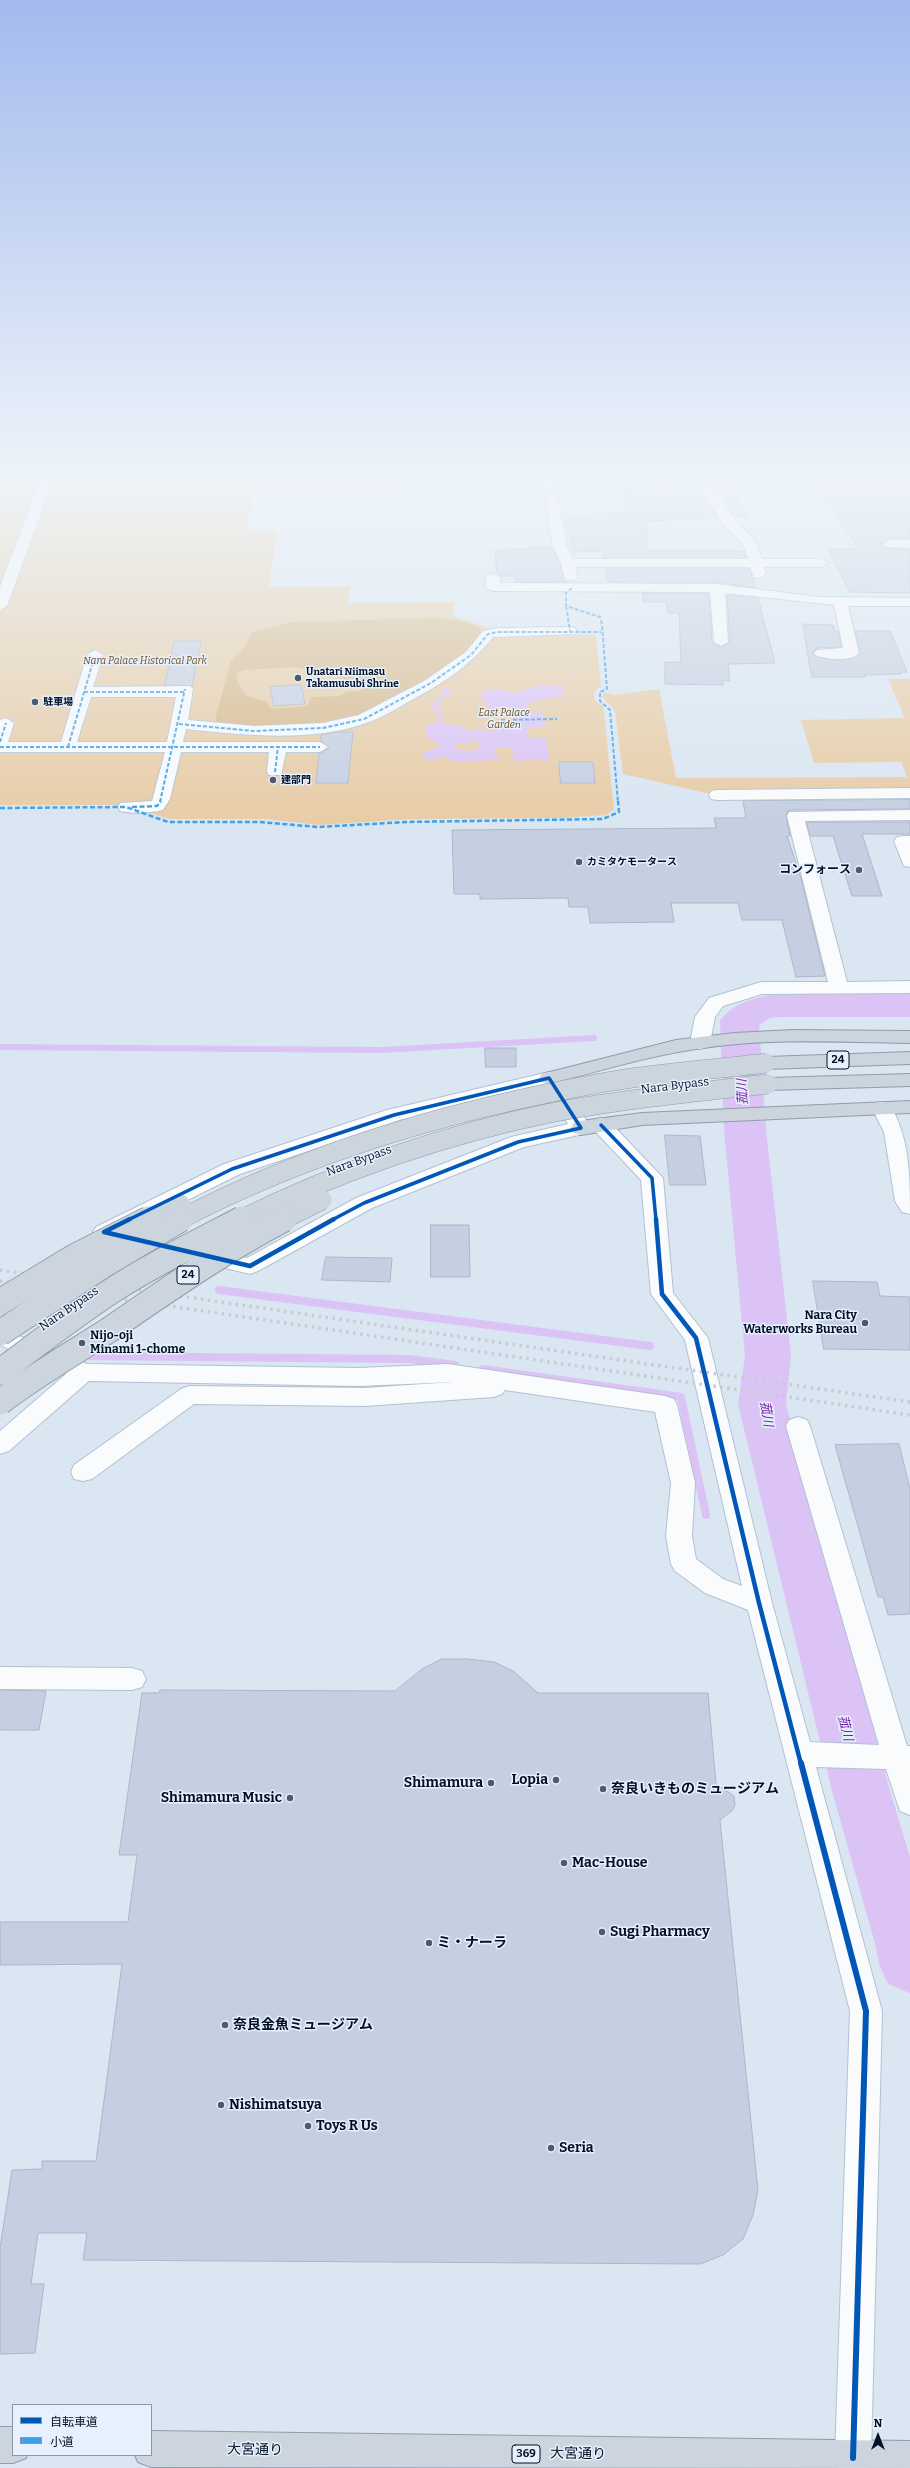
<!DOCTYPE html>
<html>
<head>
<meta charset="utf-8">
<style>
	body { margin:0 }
	#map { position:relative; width:910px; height:2468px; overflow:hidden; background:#dae6f2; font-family:Bitter,"Noto Sans JP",serif }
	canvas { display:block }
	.legend { position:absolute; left:12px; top:2404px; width:140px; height:52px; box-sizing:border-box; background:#e7f1fd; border:1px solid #8b97a7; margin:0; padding:5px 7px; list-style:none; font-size:12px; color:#011126 }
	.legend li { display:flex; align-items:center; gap:8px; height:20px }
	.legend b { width:20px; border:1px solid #8b97a7 }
	.north { position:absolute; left:858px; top:2416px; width:40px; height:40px; -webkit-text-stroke:3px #e7f1fd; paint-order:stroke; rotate:0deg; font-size:11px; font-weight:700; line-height:16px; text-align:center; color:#011126 }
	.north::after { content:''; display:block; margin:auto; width:14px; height:18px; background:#011126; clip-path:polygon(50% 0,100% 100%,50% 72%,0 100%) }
</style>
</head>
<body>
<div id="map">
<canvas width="910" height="2468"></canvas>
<ul class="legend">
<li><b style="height:5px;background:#0057b8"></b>自転車道</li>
<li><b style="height:5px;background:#3ca1eb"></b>小道</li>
</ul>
<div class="north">N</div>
</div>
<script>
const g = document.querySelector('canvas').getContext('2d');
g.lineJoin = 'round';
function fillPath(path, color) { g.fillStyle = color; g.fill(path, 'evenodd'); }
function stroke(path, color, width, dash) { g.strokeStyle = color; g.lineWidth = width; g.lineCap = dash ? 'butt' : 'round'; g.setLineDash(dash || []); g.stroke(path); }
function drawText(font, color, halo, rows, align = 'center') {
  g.font = font + ' Bitter,"Noto Sans JP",serif'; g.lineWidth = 3; g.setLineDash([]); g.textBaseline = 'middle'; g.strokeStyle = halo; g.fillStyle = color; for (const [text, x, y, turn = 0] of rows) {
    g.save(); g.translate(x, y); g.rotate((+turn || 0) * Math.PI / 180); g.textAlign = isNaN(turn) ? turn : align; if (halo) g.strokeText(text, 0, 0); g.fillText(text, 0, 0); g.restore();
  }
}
fillPath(new Path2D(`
	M0,479H386L389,491H256L246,529L277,533L269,587L351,586L348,603L455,602L452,616L505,633L596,635L601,686L594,692L595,700L603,707L604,713L614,810L605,815L563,818L411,819L319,825L267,819H169L127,805H0Z
	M884,480H910V488H885Z
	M888,679H910V790L706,793L623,774L615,711L602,697L604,692L614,695L659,689L676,778L907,777L901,762L814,763L801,720L905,718Z`), '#e8cca6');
fillPath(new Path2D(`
	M434,618C451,620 473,619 484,634C458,664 432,679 397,698C388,703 378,711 368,714C319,727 268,732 218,723L215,720L231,661L241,652L253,632L291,622ZM295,667C317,671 340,678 362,685L363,688L360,691L347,692L339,696L312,697L307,706L274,709L271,708L265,701L246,696L236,679L237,673L244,670Z`), '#d8b98a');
fillPath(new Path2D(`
	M534,686H563V697L537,700L528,704V710L544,714L545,724L542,727H531L526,731L528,737L548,739L546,745L548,747L549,758L547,761L536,759L520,761L510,758L514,753L512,748H495L493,753L499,756V759C496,760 455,762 452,761C448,759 446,756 441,756L439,759L425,760L423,757L424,752L438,748L440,745C432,740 426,739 425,727L429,723L459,725L469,731L479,728L484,732L495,731L493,729L490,730L483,728V725L491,722H514L513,709H489L482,699L481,691L497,689L518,693ZM473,739L481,746L471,751L455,749V745L457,743L468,744Z`), '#dbc3f5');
stroke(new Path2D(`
	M439,723L440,712L434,708L440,698L450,693L444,690`), '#dbc3f5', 4.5);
stroke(new Path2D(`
	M0,1047L382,1050L594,1038`), '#dbc3f5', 6);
stroke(new Path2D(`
	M219,1290L650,1346
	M82,1356L409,1359L455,1365
	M483,1369L681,1397L706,1515`), '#dbc3f5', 8);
fillPath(new Path2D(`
	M780,993H910V1017H780L770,1018L759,1025L766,1129L791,1356L786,1404L890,1791L910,1857V1993L888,1984L879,1964L876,1947L832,1791L738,1404L745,1356L724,1129L720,1021C734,1001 757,998 780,993Z`), '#dbc3f5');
const building = new Path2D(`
	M646,479H690L706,498L717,518L647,521L648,550L744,551L746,558H604L603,551L574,552L563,516L628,513L623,491L653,490Z
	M706,479H726L747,516L734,517L719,491Z
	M817,487L910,489V538H890L882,544L885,548L910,549V593L850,592L828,549L858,548Z
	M551,547L560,564L564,580L566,582H516V576H501L497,574L495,551Z
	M606,568H749L756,588L717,582H609Z
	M643,593H709L712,642L720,647L730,642L727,595L758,598L775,663L728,664L730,681L723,680V685L665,684V662H681L679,613H668L666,602H644Z
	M803,624L833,625L835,631H838L841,647L817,648L812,653L817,657L833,660L851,659L860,654L855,631H890L907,672H901L902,674L865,675V677H812Z
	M175,641H201L192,686L165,685Z
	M301,685L305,704L274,706L270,687Z
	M337,732H353L348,783H316L319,754L329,748L321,741V735Z
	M559,762H593L595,783H561Z
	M910,800V809L789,810L786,815L790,836H787L801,878L825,976L796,977L782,920H742L738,903H671L674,922L590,923L588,907H569L568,898L480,899V894H454L452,830L716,828L714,818H746L743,801Z
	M807,822H910V834H862L882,896H852L833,836H810Z
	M485,1048H516V1067H486Z
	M665,1135L700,1136L706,1185H670Z
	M431,1225H469L470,1277H431Z
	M326,1257L392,1258L390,1282L322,1280Z
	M813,1281L877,1282L880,1296L910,1297V1350L824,1349Z
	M899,1444L910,1489V1614L888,1615L883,1597H878L835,1445Z
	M442,1659H467L494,1662L513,1671L538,1693H708L716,1784L734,1796L735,1805L732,1811L720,1820L758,2190L753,2215L743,2239L723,2255L700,2264L83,2260L87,2233H38L31,2284H44L35,2353L0,2354V2248L12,2170L42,2169V2161H96L122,1964L0,1965V1922H128L137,1855H119L142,1693H159L160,1690L395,1691L422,1669Z
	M0,1690L46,1691L39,1730H0Z`);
fillPath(building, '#c5cfe1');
stroke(building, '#adb6c8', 1);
const minor = new Path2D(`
	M41,479H53L7,606L0,610V587Z
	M542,479H554L567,547L573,559H748L743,544L722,523L707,497L691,479H704L718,492L733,518L755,540L762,559H821L828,563L821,567H764L766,574L759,578L754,577L750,567H576L577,577L575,580H565L561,563L553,547Z
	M890,540H910V548L885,547L883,544Z
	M493,573L500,577V583L717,584L818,597L910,598V606H848L859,653C853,662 826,659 817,656L814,653L817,650L843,648L834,605L725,593L728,642L721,646L714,642L710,592L492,591L485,587L486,577Z
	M570,627L575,628L577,631L575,634L493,637C471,664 448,680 417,697C402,705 386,716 369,722C314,743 243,735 186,729L183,742H320L328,747L320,752H286L281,775H269L267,772L269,752H181L170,799L163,810C150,813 133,814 120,811L118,807L120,803L152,801L165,752H0V720L6,718L14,723L8,742H61L87,655L95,650L103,655L93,687L190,686L193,689L188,720L254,726L323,723L359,715L426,680L466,652L483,631L498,628ZM91,697H176L167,742H77Z
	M910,788V798L717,800L711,799L709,795L711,791L717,790Z
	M910,810V820L805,821L847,982L910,981V993L762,994L723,1006L715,1017L710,1043L707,1047L700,1049L693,1047L690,1043L695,1017L709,998L761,982H828L787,816L789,812Z
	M903,836H910V867L904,866L894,841L897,837Z
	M549,1072L556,1074L559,1078L591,1128L588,1133L524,1147L372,1208L258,1271L250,1274L104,1239L96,1237L93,1232L96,1227L224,1164L387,1110ZM544,1085L568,1124L511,1137L356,1198L247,1258L127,1230L240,1174L400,1120Z
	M882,1102L889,1103C910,1138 910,1175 910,1214L902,1212L895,1201L884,1132L872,1108L875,1103Z
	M601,1118L608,1120L663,1178L673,1293L708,1338L772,1603L810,1742L879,1745L786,1426L789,1420L798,1417L807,1420L810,1426L907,1746H910V1815L900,1811L886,1769L816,1767L882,2011L871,2458L867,2468H839L835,2458L850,2011L748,1610L705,1593L675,1571L671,1564L666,1536L671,1483L655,1412L505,1390L502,1394L494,1397L365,1406L194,1404L92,1479L83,1481L74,1479L71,1472L74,1465L181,1389L189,1386L365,1388L453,1382L359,1386L89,1381L9,1451L0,1454V1431L66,1374L0,1345V1328L87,1364L359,1368L448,1364L665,1396L674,1399L677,1405L695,1483L692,1536L696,1559L723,1579L742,1586L685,1340L651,1294L641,1180L594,1130L591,1125L594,1120Z
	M0,1667L132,1668L142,1671L146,1679L142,1687L132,1690L0,1689Z`);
const highway = new Path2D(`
	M793,1030L910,1031V1043C841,1042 771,1038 703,1048C651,1055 600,1071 549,1084L542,1082L539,1078L542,1074L676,1040L734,1033Z
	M910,1052V1064L766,1069L759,1067L756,1063L759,1059L766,1057Z
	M910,1074V1086L768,1090L761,1088L758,1084L761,1080L768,1078Z
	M910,1101V1113L642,1125L581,1135L574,1133L571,1128L574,1123L581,1121L642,1113Z
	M0,2427H13V2455H27L26,2458L13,2463H0Z
	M151,2431L910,2441V2468L151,2467L138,2462L135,2455H151Z`);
stroke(minor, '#b2c1d2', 2);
stroke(highway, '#8f9dac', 2);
fillPath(minor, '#f9fbfd');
fillPath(highway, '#ccd4dd');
stroke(new Path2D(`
	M0,1270L910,1402
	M0,1281L910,1415`), '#c7ccd0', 3.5, [2.5, 4.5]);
const highwayBridgeFar1 = new Path2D(`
	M147,1220L180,1204
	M179,1220C310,1151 455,1109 601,1083C655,1073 711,1070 766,1063
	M240,1220C336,1172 449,1133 555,1112C625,1099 697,1092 768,1084
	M282,1220L322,1200`);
const highwayBridge = new Path2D(`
	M0,1302L74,1257L149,1219
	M0,1333L105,1264L181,1219
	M0,1372C38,1343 76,1314 116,1288C157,1262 200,1241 242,1219
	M0,1402C35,1375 72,1354 109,1330C166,1291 223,1251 284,1219`);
stroke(highwayBridgeFar1, '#8f9dac', 20, []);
stroke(highwayBridge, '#8f9dac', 27, []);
stroke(highwayBridgeFar1, '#ccd4dd', 19);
stroke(highwayBridge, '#ccd4dd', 25);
stroke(new Path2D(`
	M550,491L703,487
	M572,588L566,593V606L600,617L602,624L607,689L600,692V701L610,710L618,802
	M566,606L570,631
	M84,692H184
	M501,720L557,719
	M179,724L254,731L323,728L364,719L431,683L471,655L488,634L498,632H601
	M0,742L6,723
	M0,747H320
	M68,747L95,655
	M275,772L278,747
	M160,802L185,689`), '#3ca1eb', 2, [4, 2]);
stroke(new Path2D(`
	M132,807L157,806L161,801
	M0,808L126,807L168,822H260L318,827L406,822L603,819L619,812L618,801`), '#3ca1eb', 2.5, [5, 2.5]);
stroke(new Path2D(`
	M601,1125L652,1178L656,1220
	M128,1220L232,1169L394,1115L549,1078L581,1128L518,1142L364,1203L332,1220`), '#0057b8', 3.5);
stroke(new Path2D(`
	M130,1219L104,1232L250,1266L334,1219
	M656,1219L662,1294L696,1338L759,1603L801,1764`), '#0057b8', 4.5);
stroke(new Path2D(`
	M801,1763L866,2011L853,2458`), '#0057b8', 6);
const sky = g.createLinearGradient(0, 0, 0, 824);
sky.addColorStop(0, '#a3baed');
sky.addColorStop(0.58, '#eef4f9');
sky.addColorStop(1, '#eef4f900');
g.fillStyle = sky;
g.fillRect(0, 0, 910, 824);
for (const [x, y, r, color] of [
	[298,678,4,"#4d5c6d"],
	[35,702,4,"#4d5c6d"],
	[273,780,4,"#4d5c6d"],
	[579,862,4,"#4d5c6d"],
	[859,870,4,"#4d5c6d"],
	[865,1323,4,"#4d5c6d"],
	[82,1343,4,"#4d5c6d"],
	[556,1780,4,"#4d5c6d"],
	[491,1783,4,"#4d5c6d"],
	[603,1789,4,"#4d5c6d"],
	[290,1798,4,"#4d5c6d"],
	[564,1863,4,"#4d5c6d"],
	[602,1932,4,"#4d5c6d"],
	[429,1943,4,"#4d5c6d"],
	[225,2025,4,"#4d5c6d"],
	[221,2105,4,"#4d5c6d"],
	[308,2126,4,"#4d5c6d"],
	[551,2148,4,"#4d5c6d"]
]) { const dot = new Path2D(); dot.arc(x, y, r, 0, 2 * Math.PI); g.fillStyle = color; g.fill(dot); stroke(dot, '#e7f1fd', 1.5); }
drawText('italic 10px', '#704d1d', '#e7f1fd', [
	["Nara Palace Historical Park",145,661],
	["East Palace",504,713],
	["Garden",504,725]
]);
drawText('bold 10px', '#011126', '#e7f1fd', [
	["Unatari Niimasu",306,672],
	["Takamusubi Shrine",306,684],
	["駐車場",43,702],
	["建部門",281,780],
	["カミタケモータース",587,862]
], 'left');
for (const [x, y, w] of [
	[838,1060,22],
	[188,1275,22],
	[526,2454,28]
]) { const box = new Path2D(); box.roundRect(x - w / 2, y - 9, w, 18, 3); g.fillStyle = '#e7f1fd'; g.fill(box); stroke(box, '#011126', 1); }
drawText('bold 11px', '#011126', null, [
	["24",838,1060],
	["24",188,1275],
	["369",526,2454]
]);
drawText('bold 12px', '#011126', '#e7f1fd', [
	["コンフォース",851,870],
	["Nara City",857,1316],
	["Waterworks Bureau",857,1330],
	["Nijo-oji",90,1336,"left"],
	["Minami 1-chome",90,1350,"left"]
], 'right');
drawText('12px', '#011126', '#e7f1fd', [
	["Nara Bypass",675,1086,-7],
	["Nara Bypass",359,1161,-20],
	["Nara Bypass",69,1309,-34]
]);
drawText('italic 13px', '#7a22a4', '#e7f1fd', [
	["菰川",743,1092,-93],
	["菰川",766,1414,81],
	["菰川",845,1728,76]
]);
drawText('bold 14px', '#011126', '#e7f1fd', [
	["Lopia",548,1780,"right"],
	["Shimamura",483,1783,"right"],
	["奈良いきものミュージアム",611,1789],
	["Shimamura Music",282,1798,"right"],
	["Mac-House",572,1863],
	["Sugi Pharmacy",610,1932],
	["ミ・ナーラ",437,1943],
	["奈良金魚ミュージアム",233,2025],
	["Nishimatsuya",229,2105],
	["Toys R Us",316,2126],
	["Seria",559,2148]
], 'left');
drawText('14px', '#011126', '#e7f1fd', [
	["大宮通り",255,2450,1],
	["大宮通り",578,2454,1]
]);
</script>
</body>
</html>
